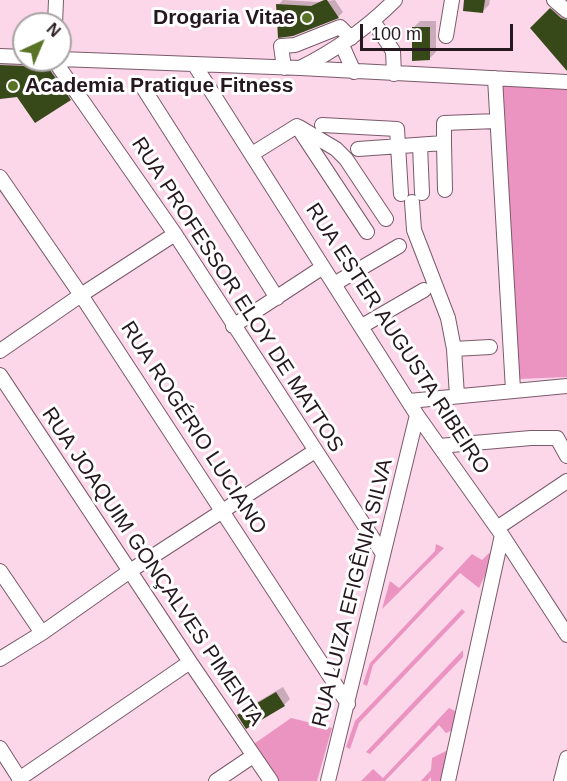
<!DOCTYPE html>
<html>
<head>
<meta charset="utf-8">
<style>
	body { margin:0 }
	#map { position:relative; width:567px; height:781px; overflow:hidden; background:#fcd6e9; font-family:Arial,sans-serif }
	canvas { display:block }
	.north { position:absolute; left:12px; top:12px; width:60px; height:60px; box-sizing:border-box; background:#fff; border:2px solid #a8a3a5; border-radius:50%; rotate:44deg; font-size:16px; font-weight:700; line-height:24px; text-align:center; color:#25181f }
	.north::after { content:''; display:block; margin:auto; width:21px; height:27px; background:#587326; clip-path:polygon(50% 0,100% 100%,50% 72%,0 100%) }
	.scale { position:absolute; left:360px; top:24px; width:153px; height:27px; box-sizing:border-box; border:3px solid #25181f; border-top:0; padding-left:8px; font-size:18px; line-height:21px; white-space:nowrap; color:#25181f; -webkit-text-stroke:4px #fff; paint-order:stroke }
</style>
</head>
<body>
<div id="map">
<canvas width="567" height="781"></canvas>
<div class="north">N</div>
<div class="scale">100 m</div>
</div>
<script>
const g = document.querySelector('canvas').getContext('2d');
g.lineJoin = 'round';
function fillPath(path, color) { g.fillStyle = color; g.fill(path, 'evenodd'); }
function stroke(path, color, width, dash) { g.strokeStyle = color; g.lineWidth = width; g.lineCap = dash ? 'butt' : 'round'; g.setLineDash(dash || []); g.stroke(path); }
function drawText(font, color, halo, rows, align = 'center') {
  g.font = font + ' Arial,sans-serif'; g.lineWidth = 6; g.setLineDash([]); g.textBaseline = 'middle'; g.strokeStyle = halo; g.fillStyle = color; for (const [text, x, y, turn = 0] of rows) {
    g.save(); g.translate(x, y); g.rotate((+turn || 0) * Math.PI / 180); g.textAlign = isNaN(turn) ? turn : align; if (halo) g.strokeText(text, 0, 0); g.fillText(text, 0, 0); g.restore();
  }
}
fillPath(new Path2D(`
	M500,82L567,86V377L519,379Z
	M436,544L444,548L382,609L390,581L399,588L435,551Z
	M489,553L495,555L479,588L460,573L373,665L367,686L363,684L370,663L472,554L482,560Z
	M462,609L465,612L359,723L350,749L346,747L355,721Z
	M463,650V657L370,754L366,752Z
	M449,708L459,713L457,728L446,733L439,725L385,781H361L373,769L383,778Z
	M291,718L332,728L317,781H279L251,746Z
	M448,750L441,781H431V777L428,781H421L431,770L432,758Z`), '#eb94c2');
fillPath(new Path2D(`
	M283,0L317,2L335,0L343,12L338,17L293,35L278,5Z
	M466,0H490L489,5L483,11Z
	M559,1L567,7V68L532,28Z
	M420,21H436V52L429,59L414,27Z
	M0,52L24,60H56L77,91L70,98L18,95L0,97Z
	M283,687L290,699L284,705L239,715L245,709Z`), '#0003');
fillPath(new Path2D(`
	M324,0H327L339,18L293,36L278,38L276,4L311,6Z
	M464,0H485L483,13L463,11Z
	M550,8L561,18L567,20V71L530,28Z
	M412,27H430V60L412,61Z
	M29,64L47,66L71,100L35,123L17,97L0,99V65L24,66Z
	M276,692L285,706L246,729L237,715Z`), '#384919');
const minor = new Path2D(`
	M554,0L567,11
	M373,21L393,51L394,74
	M55,24L56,0
	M446,36L452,0
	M342,45L354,72
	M0,56L24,57
	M60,59L300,68L567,82
	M54,60L175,234L383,554
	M194,64L417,415L502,535L567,635
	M284,68L281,46L295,45L340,27L351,38
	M300,68C336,50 367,28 395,0
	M495,78L513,390
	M142,86L277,298
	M322,125L397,129L401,194
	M299,127L336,149L346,159L386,219
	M444,143L445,190
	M420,145L422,193
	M358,149L444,143V123L497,121
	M252,154L297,126L367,232
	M0,177L81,295L348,704
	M412,202L414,230L448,318L454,349L457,396
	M334,284L399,246
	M233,326L323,267
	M362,326L424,290
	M454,349L490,347
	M0,351L81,295L175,234
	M0,375L190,662L271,781
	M409,401L567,386
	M439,446L531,438H557L567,456
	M497,528L567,481
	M0,571L42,633
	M0,659L42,633L130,571L315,451
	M0,748L21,781
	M19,779L190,662
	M216,781L253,756
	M328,781L417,415
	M448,781L502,535
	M561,781L567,758`);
stroke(minor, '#7a5a6a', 16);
stroke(minor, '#fff', 14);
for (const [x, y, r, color] of [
	[307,18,6,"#587326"],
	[13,86,6,"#587326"]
]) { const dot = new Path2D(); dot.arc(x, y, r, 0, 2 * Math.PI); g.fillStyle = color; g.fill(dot); stroke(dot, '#fff', 2); }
drawText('bold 21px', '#25181f', '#fff', [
	["Drogaria Vitae",295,18],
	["Academia Pratique Fitness",25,86,"left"]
], 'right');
drawText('21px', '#25181f', '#fff', [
	["RUA PROFESSOR ELOY DE MATTOS",237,295,57],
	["RUA ESTER AUGUSTA RIBEIRO",397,339,57],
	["RUA ROGÉRIO LUCIANO",193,428,57],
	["RUA JOAQUIM GONÇALVES PIMENTA",152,567,56],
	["RUA LUIZA EFIGÊNIA SILVA",353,593,-76]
]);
</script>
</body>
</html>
